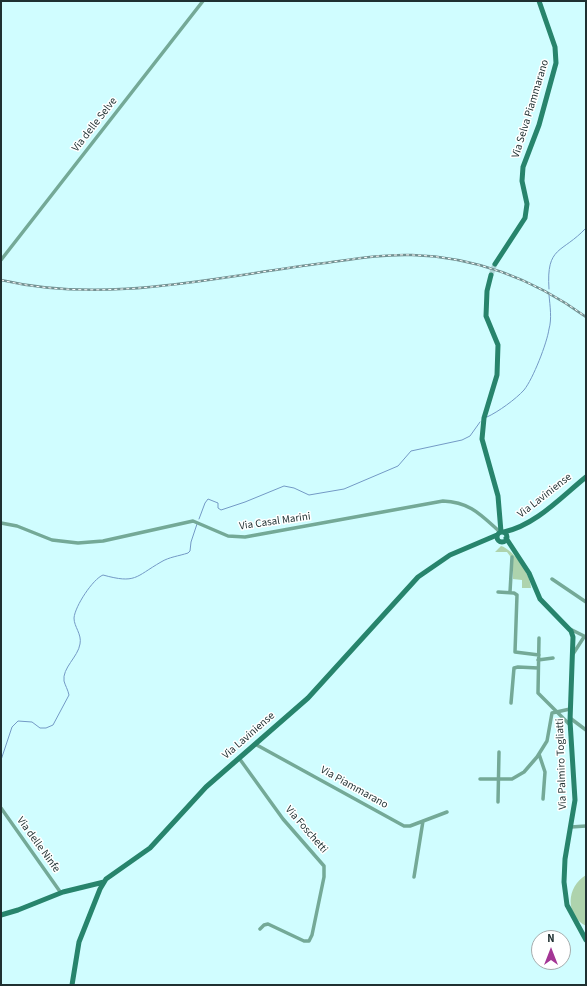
<!DOCTYPE html>
<html>
<head>
<meta charset="utf-8">
<style>
	body { margin:0 }
	#map { position:relative; width:587px; height:986px; overflow:hidden; background:#d0fdff; font-family:"Source Sans 3",sans-serif }
	canvas { display:block }
	.frame { position:absolute; inset:0; border:2px solid #1f3031; pointer-events:none }
	.north { position:absolute; left:531px; top:930px; width:40px; height:40px; box-sizing:border-box; background:#fff; border:1px solid #a5acad; border-radius:50%; rotate:0deg; font-size:11px; font-weight:700; line-height:16px; text-align:center; color:#1f3031 }
	.north::after { content:''; display:block; margin:auto; width:14px; height:18px; background:#a43695; clip-path:polygon(50% 0,100% 100%,50% 72%,0 100%) }
</style>
</head>
<body>
<div id="map">
<canvas width="587" height="986"></canvas>
<div class="frame"></div>
<div class="north">N</div>
</div>
<script>
const g = document.querySelector('canvas').getContext('2d');
g.lineJoin = 'round';
function fillPath(path, color) { g.fillStyle = color; g.fill(path, 'evenodd'); }
function stroke(path, color, width, dash) { g.strokeStyle = color; g.lineWidth = width; g.lineCap = dash ? 'butt' : 'round'; g.setLineDash(dash || []); g.stroke(path); }
function drawText(font, color, halo, rows, align = 'center') {
  g.font = font + ' "Source Sans 3",sans-serif'; g.lineWidth = 3; g.setLineDash([]); g.textBaseline = 'middle'; g.strokeStyle = halo; g.fillStyle = color; for (const [text, x, y, turn = 0] of rows) {
    g.save(); g.translate(x, y); g.rotate((+turn || 0) * Math.PI / 180); g.textAlign = isNaN(turn) ? turn : align; if (halo) g.strokeText(text, 0, 0); g.fillText(text, 0, 0); g.restore();
  }
}
fillPath(new Path2D(`
	M501,546C513,549 531,575 531,588H522V580L513,579V560L507,552H495Z
	M586,875V926C565,915 566,887 586,875Z`), '#aed3ad');
stroke(new Path2D(`
	M549,289C546,245 562,254 586,228
	M487,417C498,412 516,399 524,390C533,379 547,343 549,329C552,319 550,306 549,295
	M199,519L205,503L208,499L218,503V508L221,510L245,502L284,486L294,488L309,495L344,489L398,466L411,451L462,440L470,436L480,422
	M1,760L12,727L18,721L32,722L40,728H46L53,725L69,695C68,690 65,685 64,681C62,668 78,657 80,644C82,634 74,627 74,618C75,606 93,579 103,575C136,584 135,577 161,562C169,557 179,556 188,553L190,551L191,542L197,524`), '#7399c5', 1);
stroke(new Path2D(`
	M491,275L495,264`), '#add4d6', 5, [5, 2.5]);
stroke(new Path2D(`
	M1,260L203,1
	M1,523L17,526L52,540L78,543L103,541L193,521L228,536L245,537L443,501C470,502 481,515 500,532
	M552,579L586,602
	M498,592L514,593L517,595L515,652L539,655
	M510,592L512,557
	M570,629L586,637
	M539,638L538,693L570,725
	M573,654L584,637
	M538,660L553,658
	M511,703L514,668L518,667L538,668
	M570,718L586,730
	M255,744L404,826H410L447,812
	M539,754L545,772L543,799
	M239,758L283,819L324,866V877L312,935L309,941H304L268,924L264,925L260,929
	M480,779H512L524,772L537,757L547,741L552,713L570,709
	M498,802L499,752
	M1,808L61,893
	M571,827L586,826
	M414,877L423,821`), '#74a997', 3.5);
stroke(new Path2D(`
	M495,264L525,218L527,204L522,181L523,167L539,125L556,63L555,47L539,1
	M491,275L487,291L486,316L498,345L497,375L484,418L482,439L498,496L501,532
	M504,532C536,525 561,497 586,477
	M497 537a5 5 0 1 1 10 0a5 5 0 1 1-10 0Z
	M506,538L529,573L540,599L571,631L573,637L570,721L575,800L565,859L564,882L567,905L586,940
	M1,915L18,910L63,892L104,882
	M72,985L79,942L100,889L106,879L150,848L206,787L308,698L418,577L450,555L497,535`), '#27846c', 5);
const rail = new Path2D(`
	M1,280C108,305 218,276 325,263C354,259 383,254 412,255C476,257 535,280 586,317`);
stroke(rail, '#739192', 2.5);
stroke(rail, '#fff', 1, [3]);
drawText('11px', '#1f3031', '#fff', [
	["Via Selva Piammarano",531,109,-73],
	["Via delle Selve",95,125,-52],
	["Via Laviniense",545,496,-38],
	["Via Casal Marini",275,522,-8],
	["Via Laviniense",249,736,-41],
	["Via Palmiro Togliatti",562,764,-92],
	["Via Piammarano",354,788,29],
	["Via Foschetti",306,830,49],
	["Via delle Ninfe",38,845,54]
]);
</script>
</body>
</html>
